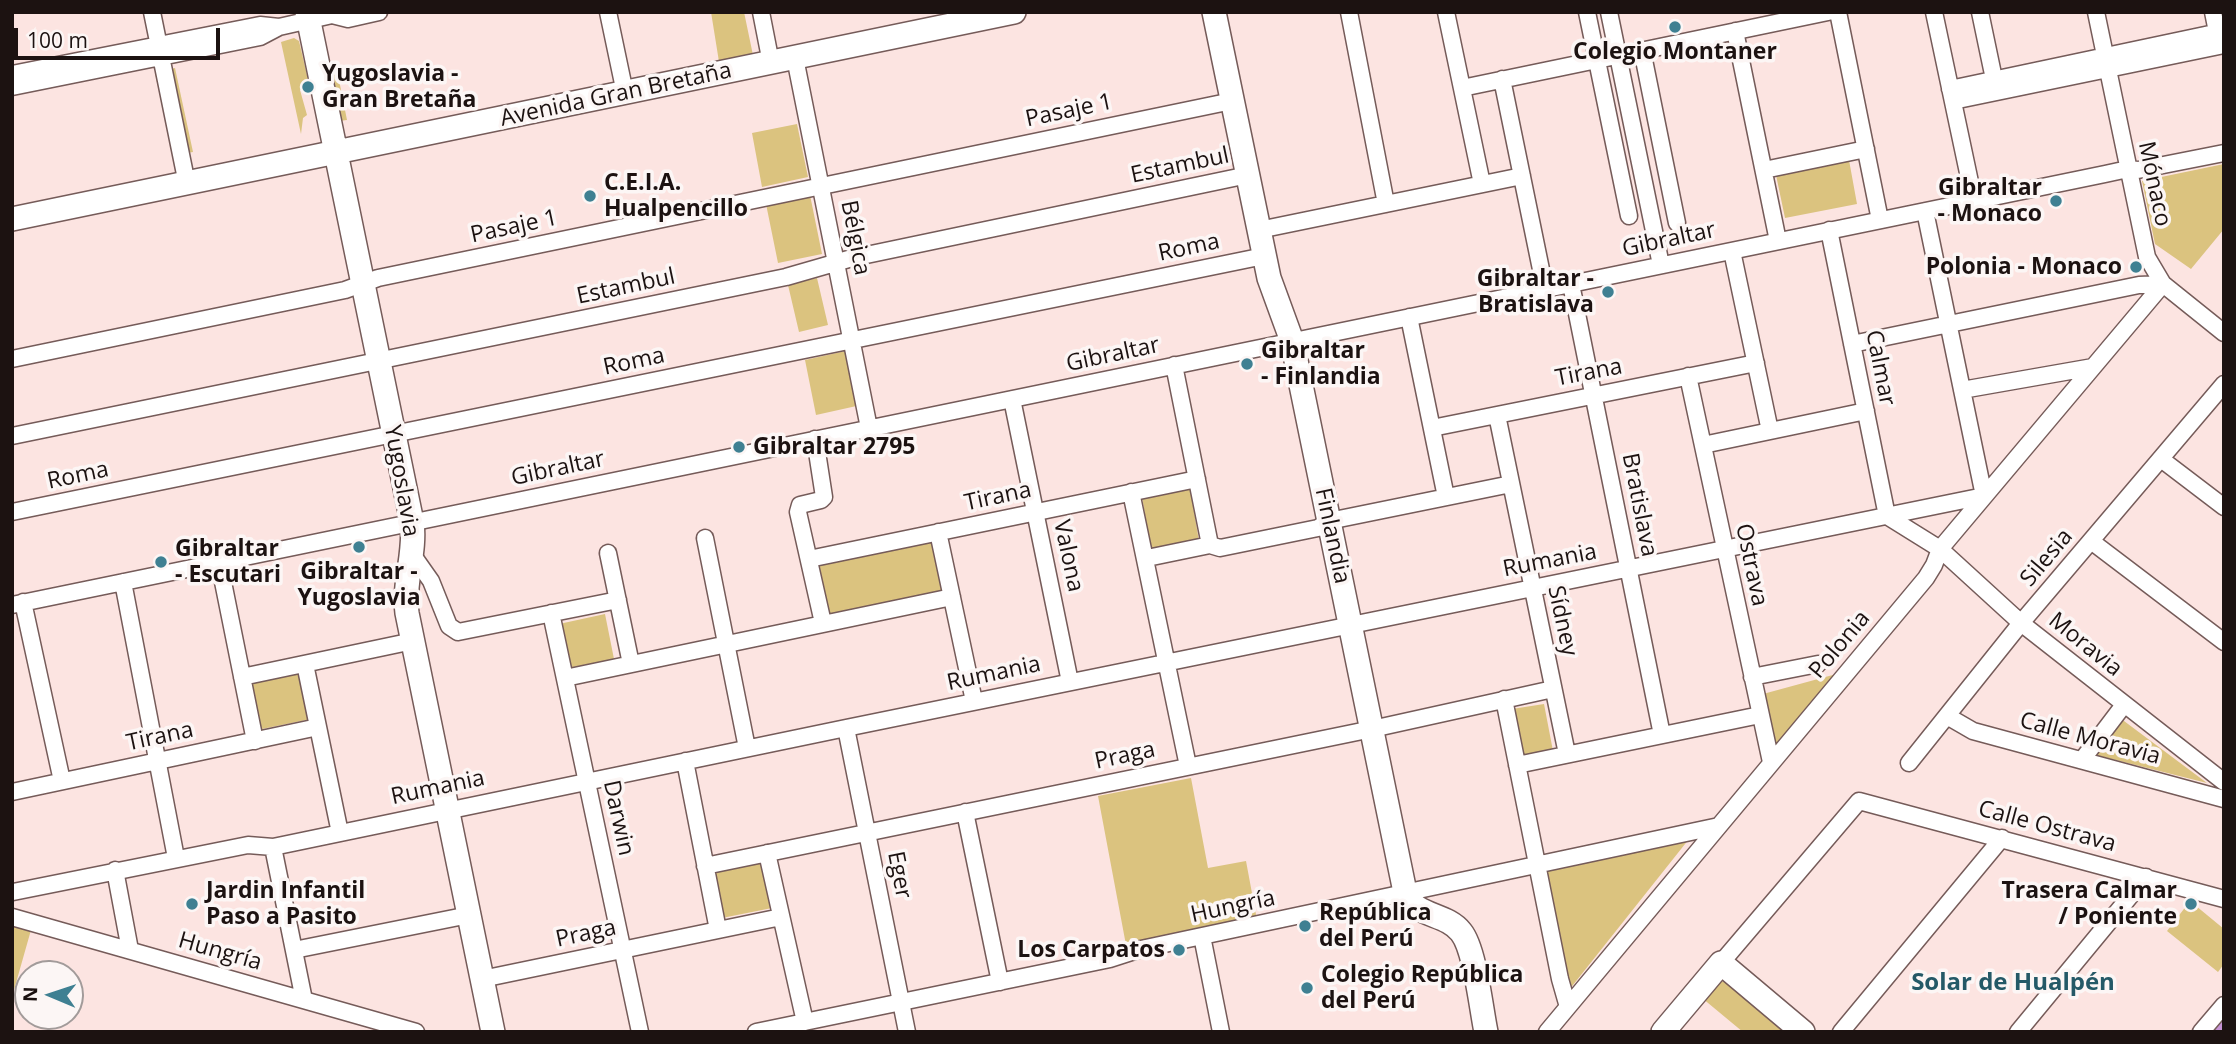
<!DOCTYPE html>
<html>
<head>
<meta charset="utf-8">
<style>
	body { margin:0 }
	#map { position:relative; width:2236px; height:1044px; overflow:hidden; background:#fce4e1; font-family:"Open Sans",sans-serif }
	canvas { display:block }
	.frame { position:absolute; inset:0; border:14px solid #1c1211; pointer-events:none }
	.north { position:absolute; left:14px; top:960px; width:70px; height:70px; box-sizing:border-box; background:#fcf6f5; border:2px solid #a29b9a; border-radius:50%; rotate:272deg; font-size:19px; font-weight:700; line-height:28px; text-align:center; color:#1c1211 }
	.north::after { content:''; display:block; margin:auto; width:24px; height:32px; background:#3f8092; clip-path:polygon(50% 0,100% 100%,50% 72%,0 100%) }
	.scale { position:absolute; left:14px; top:28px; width:206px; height:32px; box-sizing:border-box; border:4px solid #1c1211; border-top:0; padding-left:9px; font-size:21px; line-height:24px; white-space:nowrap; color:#1c1211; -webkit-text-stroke:5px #fcf6f5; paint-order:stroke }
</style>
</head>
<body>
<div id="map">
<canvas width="2236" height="1044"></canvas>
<div class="frame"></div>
<div class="north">N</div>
<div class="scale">100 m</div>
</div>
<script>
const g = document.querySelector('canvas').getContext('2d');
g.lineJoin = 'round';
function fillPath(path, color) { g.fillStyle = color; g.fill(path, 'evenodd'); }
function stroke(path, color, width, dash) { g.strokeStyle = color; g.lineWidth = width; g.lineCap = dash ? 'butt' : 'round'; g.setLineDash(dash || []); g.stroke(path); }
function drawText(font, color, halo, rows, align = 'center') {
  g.font = font + ' "Open Sans",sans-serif'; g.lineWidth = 7; g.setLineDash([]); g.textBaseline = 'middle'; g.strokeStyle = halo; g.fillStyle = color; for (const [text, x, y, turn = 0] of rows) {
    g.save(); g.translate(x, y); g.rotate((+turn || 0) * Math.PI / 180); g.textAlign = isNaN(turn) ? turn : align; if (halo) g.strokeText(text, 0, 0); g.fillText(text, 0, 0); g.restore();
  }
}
fillPath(new Path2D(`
	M711,12H744L754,60L720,68Z
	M294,38L299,41L310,88L300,90L307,115L303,118L301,134L281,42Z
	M175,68L193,152L173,155L155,73Z
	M337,70L347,120L339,121L329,72Z
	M797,124L808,177L762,187L752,133Z
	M1849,160L1857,204L1785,218L1776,175Z
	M2224,164V229L2191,269L2155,244L2142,181Z
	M810,195L822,254L778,263L766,204Z
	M817,278L828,325L799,332L788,285Z
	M850,350L861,405L816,415L805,360Z
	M1190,488L1199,541L1151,550L1142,497Z
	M934,538L945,594L827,617L816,561Z
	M605,614L614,659L568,668L559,624Z
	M302,670L311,719L257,730L247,681Z
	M1840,673L1766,761L1752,697Z
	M1544,704L1553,751L1523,758L1512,709Z
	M2120,718L2207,783L2092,754Z
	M1191,778L1208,868L1246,861L1257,920L1126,945L1098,796Z
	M1689,839L1569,990L1546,870Z
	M762,859L772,908L717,919L707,870Z
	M2190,901L2224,929V964L2218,972L2167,931Z
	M12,924L31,930L12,997Z
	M1717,981L1727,982L1786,1032H1743L1702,998Z`), '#dbc37f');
stroke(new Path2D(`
	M2216,1032L2224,1023`), '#c794d6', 14);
const street = new Path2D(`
	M152,12L187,184
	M608,12L625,93
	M761,12L771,63
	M1349,12L1386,204
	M1446,12L1482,184
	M1587,12L1629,216
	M1609,12L1661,265
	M1838,12L1880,220
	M1934,12L1974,201
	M1980,12L1994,79
	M2096,12L2147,257L2163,284L2224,333
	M2213,12L2217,32
	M1735,31L1778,241
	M1642,50L1677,223
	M795,58L869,428
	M12,74L260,25L279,27
	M1502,79L1545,289
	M12,87L260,37L279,27L332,15L348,19L379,12
	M1462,88L1828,12
	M1950,89L2224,31
	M1953,101L2224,45
	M1764,170L1866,149
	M1259,230L1522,176
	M1829,230L1887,516L1940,549L2021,623L2224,782
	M1732,251L1770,431
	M1571,284L1662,735
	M1409,317L1446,497
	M1852,344L2139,285L2163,284
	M12,359L345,290L378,278L1232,101
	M1174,365L1210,545
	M1688,376L1771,762
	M1962,390L2093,367
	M1012,399L1070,682
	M1497,415L1567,754
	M1432,428L1756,363
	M12,436L786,277L852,258L1248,175
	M815,439L824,497L821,500L800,505L798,512L823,623
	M1703,445L1866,411
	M2161,459L2224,507
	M1131,492L1188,766
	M12,512L1264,256
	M938,532L974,701
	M705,538L747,748
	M2091,541L2224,642
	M608,553L631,664
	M412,554L431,581L449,626L458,632L618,600
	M1147,558L1210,545L1220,548L1318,528L1329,521L1511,484
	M809,559L1197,479
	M219,562L255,741
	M123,582L176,858
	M23,602L62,781
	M12,605L2105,174L2128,169L2138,170L2224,153
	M551,613L640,1032
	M305,664L340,833
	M242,677L413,641
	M1752,677L1818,664
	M565,678L952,597
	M1504,699L1560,979L1568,1007
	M1947,716L1973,731L2224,799
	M846,728L907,1032
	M2082,760L2123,706
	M685,761L718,930
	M1909,763L2021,623L2224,384
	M1517,765L1760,715
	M12,792L318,727
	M965,812L1000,982
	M273,847L304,1000
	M767,853L805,1022
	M705,866L1372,729L1553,689
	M115,870L130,950
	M13,892L248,845L273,847L846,728L1984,496L1925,211
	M12,917L416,1032
	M1202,936L1221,1032
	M294,950L469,915
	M1721,963L1859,801L2224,899
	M482,979L781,917
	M756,1032L1110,959L1141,949C1334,909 1526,866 1719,826
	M1547,1032L1926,578L1934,565L1940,549L2163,284
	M1841,1032L2002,838
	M2018,1032L2146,877
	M2201,1032L2224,1005`);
const secondary = new Path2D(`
	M307,12L412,522C416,553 403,582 407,613L493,1032
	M1214,12L1269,278L1292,341L1405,892C1415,918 1445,912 1461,932C1475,949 1481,1008 1486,1032
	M12,219L1014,12
	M1663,1032L1721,963L1803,1032`);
stroke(street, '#755b59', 19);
stroke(secondary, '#755b59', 26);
stroke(street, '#fff', 16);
stroke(secondary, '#fff', 23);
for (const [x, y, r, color] of [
	[1675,27,7,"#3f8092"],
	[308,87,7,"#3f8092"],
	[590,196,7,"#3f8092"],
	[2056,201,7,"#3f8092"],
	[2136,267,7,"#3f8092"],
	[1608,292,7,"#3f8092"],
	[1247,364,7,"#3f8092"],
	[739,447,7,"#3f8092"],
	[359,547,7,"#3f8092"],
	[161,562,7,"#3f8092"],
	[192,904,7,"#3f8092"],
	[2191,904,7,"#3f8092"],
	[1305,926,7,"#3f8092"],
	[1179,950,7,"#3f8092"],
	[1307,988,7,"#3f8092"]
]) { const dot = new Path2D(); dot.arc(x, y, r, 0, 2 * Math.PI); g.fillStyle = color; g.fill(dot); stroke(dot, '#fcf6f5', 2.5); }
drawText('bold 23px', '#1c1211', '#fcf6f5', [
	["Colegio Montaner",1675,52,"center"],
	["Yugoslavia -",322,74],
	["Gran Bretaña",322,100],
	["C.E.I.A.",604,183],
	["Hualpencillo",604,209],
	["Gibraltar",2042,188,"right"],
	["- Monaco",2042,214,"right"],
	["Polonia - Monaco",2122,267,"right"],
	["Gibraltar -",1594,279,"right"],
	["Bratislava",1594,305,"right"],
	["Gibraltar",1261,351],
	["- Finlandia",1261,377],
	["Gibraltar 2795",753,447],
	["Gibraltar",175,549],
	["- Escutari",175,575],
	["Gibraltar -",359,572,"center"],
	["Yugoslavia",359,598,"center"],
	["Jardin Infantil",206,891],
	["Paso a Pasito",206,917],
	["Trasera Calmar",2177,891,"right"],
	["/ Poniente",2177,917,"right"],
	["República",1319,913],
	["del Perú",1319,939],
	["Los Carpatos",1165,950,"right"],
	["Colegio República",1321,975],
	["del Perú",1321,1001]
], 'left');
drawText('23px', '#1c1211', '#fcf6f5', [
	["Avenida Gran Bretaña",616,95,-12],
	["Pasaje 1",1069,111,-12],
	["Estambul",1180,166,-12],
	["Mónaco",2154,184,78],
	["Pasaje 1",514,227,-12],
	["Bélgica",855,238,79],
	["Gibraltar",1669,240,-12],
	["Roma",1189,248,-12],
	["Estambul",626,287,-12],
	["Gibraltar",1113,355,-12],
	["Roma",634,362,-12],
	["Calmar",1880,368,79],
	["Tirana",1589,373,-11],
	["Gibraltar",558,469,-12],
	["Roma",78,476,-12],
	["Yugoslavia",401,481,80],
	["Tirana",998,497,-12],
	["Bratislava",1639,505,79],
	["Finlandia",1332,536,78],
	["Valona",1068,556,78],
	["Silesia",2047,558,-50],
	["Rumania",1550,561,-11],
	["Ostrava",1751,565,78],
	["Sídney",1562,621,78],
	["Polonia",1840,645,-50],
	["Moravia",2085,645,39],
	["Rumania",994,674,-12],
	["Tirana",160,737,-12],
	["Calle Moravia",2090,739,15],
	["Praga",1125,756,-12],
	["Rumania",438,788,-12],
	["Darwin",618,818,78],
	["Calle Ostrava",2047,827,15],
	["Eger",899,875,79],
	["Hungría",1233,907,-12],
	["Praga",586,934,-12],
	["Hungría",220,952,16]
]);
drawText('bold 24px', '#245967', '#fcf6f5', [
	["Solar de Hualpén",2013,983]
]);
</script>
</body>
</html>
